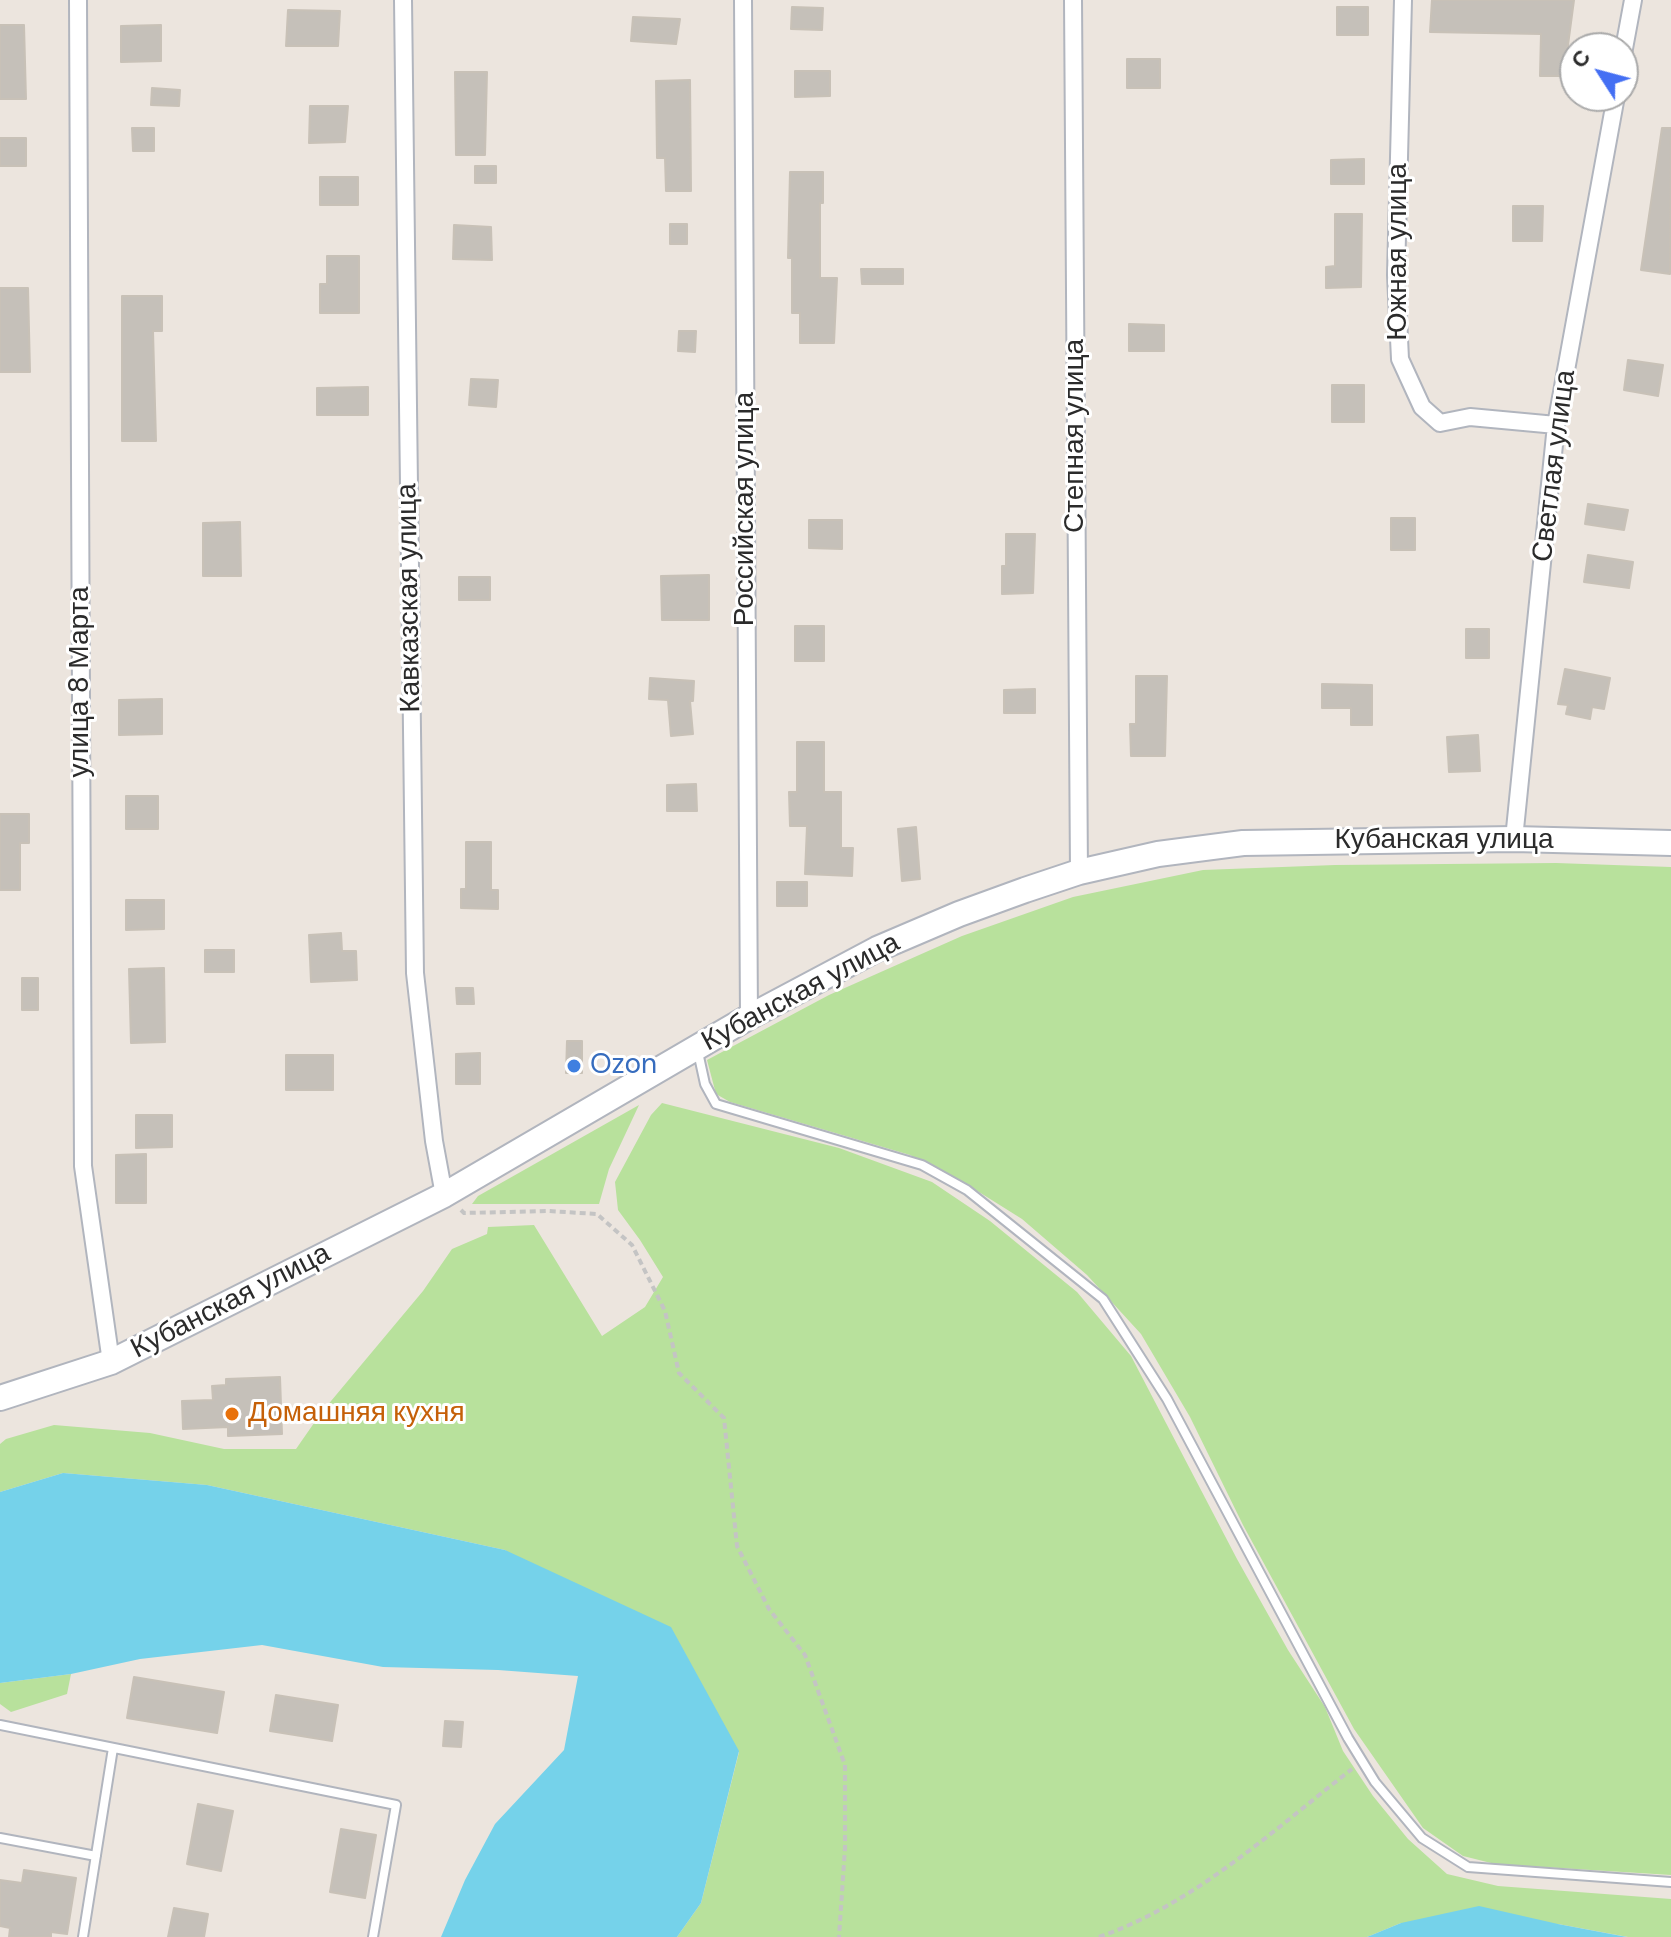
<!DOCTYPE html>
<html>
<head>
<meta charset="utf-8">
<style>
	body { margin:0 }
	#map { position:relative; width:1671px; height:1937px; overflow:hidden; background:#ece5de; font-family:"DM Sans",sans-serif }
	canvas { display:block }
	.north { position:absolute; left:1559px; top:32px; width:80px; height:80px; box-sizing:border-box; background:#fff; border:2px solid #aaa; border-radius:50%; rotate:306deg; font-size:22px; font-weight:700; line-height:32px; text-align:center; color:#2b2b2b }
	.north::after { content:''; display:block; margin:auto; width:28px; height:36px; background:#446ff3; clip-path:polygon(50% 0,100% 100%,50% 72%,0 100%) }
</style>
</head>
<body>
<div id="map">
<canvas width="1671" height="1937"></canvas>
<div class="north">С</div>
</div>
<script>
const g = document.querySelector('canvas').getContext('2d');
g.lineJoin = 'round';
function fillPath(path, color) { g.fillStyle = color; g.fill(path, 'evenodd'); }
function stroke(path, color, width, dash) { g.strokeStyle = color; g.lineWidth = width; g.lineCap = dash ? 'butt' : 'round'; g.setLineDash(dash || []); g.stroke(path); }
function drawText(font, color, halo, rows, align = 'center') {
  g.font = font + ' "DM Sans",sans-serif'; g.lineWidth = 6; g.setLineDash([]); g.textBaseline = 'middle'; g.strokeStyle = halo; g.fillStyle = color; for (const [text, x, y, turn = 0] of rows) {
    g.save(); g.translate(x, y); g.rotate((+turn || 0) * Math.PI / 180); g.textAlign = isNaN(turn) ? turn : align; if (halo) g.strokeText(text, 0, 0); g.fillText(text, 0, 0); g.restore();
  }
}
fillPath(new Path2D(`
	M1556,863L1671,867V1875L1495,1864L1463,1856L1423,1828L1354,1729L1243,1525L1190,1417L1141,1334L1087,1275L1022,1219L963,1182L910,1155L730,1102L716,1094L707,1060L829,995L962,936L1073,897L1203,870L1335,865Z
	M662,1103L839,1148L932,1182L990,1221L1077,1292L1131,1356L1237,1559L1288,1650L1325,1707L1343,1751L1373,1796L1408,1839L1447,1874L1498,1886L1671,1899V1937H1628L1558,1924L1401,1923L1367,1937H677L701,1903L739,1752L505,1550L207,1485L63,1473L0,1492V1444L6,1439L54,1425L150,1433L224,1449H296L321,1413L423,1291L452,1249L487,1234L488,1227L534,1225L602,1336L645,1307L663,1277L640,1240L618,1210L615,1182L651,1115Z
	M639,1105L609,1169L599,1204H472L478,1196Z
	M71,1674L67,1694L11,1712L0,1704V1683Z`), '#b8e19c');
fillPath(new Path2D(`
	M63,1473L207,1485L505,1550L671,1627L739,1751L701,1903L677,1937H441L465,1880L495,1824L564,1750L578,1676L498,1670L383,1667L262,1645L140,1659L71,1674L0,1683V1492Z
	M1479,1906L1558,1924L1627,1937H1367L1401,1923Z`), '#75d2ea');
const building = new Path2D(`
	M1432,0H1574L1566,60H1572V76H1540L1541,34L1430,32Z
	M792,7L823,8L822,30L791,29Z
	M1337,7H1368V35H1337Z
	M288,10L340,11L338,46H286Z
	M633,17L680,19L676,44L631,41Z
	M0,25H24L26,99H0Z
	M161,25V61L121,62V26Z
	M1127,59H1160V88H1127Z
	M795,71H830V96L795,97Z
	M455,72H487L485,155H456Z
	M690,80L691,191H666L665,158H657L656,81Z
	M152,88L180,90L179,106L151,105Z
	M310,106H348L345,142L309,143Z
	M132,128H154V151H133Z
	M1662,128H1671L1670,274L1641,270Z
	M0,138H26V166H0Z
	M1364,159V184H1331V160Z
	M475,166H496V183H475Z
	M790,172H823V203H820V278H837L834,343H800V313H792V258H788Z
	M320,177H358V205H320Z
	M1513,206H1543L1542,241H1513Z
	M1335,214H1362L1361,287L1326,288V267L1335,266Z
	M670,224H687V244H670Z
	M454,225L491,227L492,260L453,259Z
	M327,256H359V313H320V284H327Z
	M861,269H903V284H862Z
	M0,288H28L30,372H0Z
	M122,296H162V331H153L156,441H122Z
	M1129,324L1164,325V351H1129Z
	M679,331H696L695,352L678,351Z
	M1628,360L1663,365L1658,396L1624,390Z
	M471,379L498,380L496,407L469,405Z
	M1332,385H1364V422H1332Z
	M368,387V415H317V388Z
	M1588,504L1628,510L1624,530L1585,524Z
	M1391,518H1415V550H1391Z
	M809,520H842V549L809,548Z
	M240,522L241,576H203V523Z
	M1006,534H1035L1033,593L1002,594V566H1006Z
	M1588,555L1633,562L1629,588L1584,582Z
	M709,575V620H662L661,576Z
	M459,577H490V600H459Z
	M795,626H824V661H795Z
	M1466,629H1489V658H1466Z
	M1565,669L1610,678L1604,709L1592,707L1590,719L1566,714L1568,705L1558,704Z
	M1136,676H1167L1165,756H1131L1130,724H1136Z
	M650,678L694,681L693,701H690L693,734L671,736L668,700L649,699Z
	M1322,684L1372,685V725H1351V708H1322Z
	M1035,689V713H1004V690Z
	M162,699V734L119,735V700Z
	M1478,735L1480,771L1449,772L1447,737Z
	M797,742H824V792H841V848H853L852,876L805,874L807,826H790L789,792H797Z
	M696,784L697,811H667V785Z
	M126,796H158V829H126Z
	M0,814H29V843H20V890H0Z
	M916,827L920,879L902,881L898,829Z
	M466,842H491V890H498V909L461,908V889H466Z
	M777,882H807V906H777Z
	M126,900H164V929L126,930Z
	M341,933L342,951H356L357,980L311,982L309,935Z
	M205,950H234V972H205Z
	M164,968L165,1042L131,1043L129,969Z
	M22,978H38V1010H22Z
	M456,988H473L474,1004H457Z
	M567,1041H582V1073H566Z
	M480,1053V1084H456V1054Z
	M286,1055H333V1090H286Z
	M136,1115H172V1147L136,1148Z
	M146,1154V1203H116V1155Z
	M280,1377L282,1434L228,1436V1427L183,1429L182,1401L213,1400L212,1386L226,1385V1379Z
	M134,1677L224,1692L217,1733L127,1718Z
	M276,1695L338,1705L332,1741L270,1731Z
	M445,1721L463,1722L461,1747L443,1746Z
	M198,1804L233,1811L221,1871L187,1864Z
	M341,1829L376,1835L365,1898L330,1892Z
	M24,1870L76,1878L67,1934L51,1932V1937H9L10,1928L0,1926V1880L22,1883Z
	M174,1908L208,1914L204,1937H168Z`);
fillPath(building, '#c5c0b9');
stroke(building, '#c8c1b7', 2);
const lane = new Path2D(`
	M698,1052L705,1084L716,1104L922,1165L967,1190L1103,1299L1167,1399L1348,1738L1375,1782L1422,1838L1468,1867L1671,1882
	M0,1725L396,1805L373,1937
	M0,1838L96,1856
	M83,1937L113,1748`);
const street = new Path2D(`
	M78,0L83,1166L111,1362
	M403,0L415,973L434,1141L444,1195
	M743,0L749,1017
	M1073,0L1079,872
	M1403,0L1396,275L1400,359L1422,407L1440,423L1470,417L1556,425
	M1623,54L1633,0
	M1514,839L1556,425L1616,96`);
const secondary = new Path2D(`
	M0,1398L111,1362L444,1195L749,1017L877,949L959,914L1025,890L1079,872L1158,854L1243,843L1514,839L1671,843`);
stroke(lane, '#b1b5be', 12);
stroke(street, '#b1b5be', 20);
stroke(secondary, '#b1b5be', 28);
stroke(new Path2D(`
	M461,1210L464,1213L548,1211L597,1214L632,1245L665,1311L679,1373L724,1418L737,1546L769,1609L805,1655L845,1765V1848L839,1937
	M1099,1937C1196,1903 1272,1831 1352,1769`), '#c4c4c4', 4, [6, 4]);
stroke(lane, '#fff', 8);
stroke(street, '#fff', 16);
stroke(secondary, '#fff', 24);
for (const [x, y, r, color] of [
	[574,1066,8,"#3f7fe0"],
	[232,1414,8,"#e8710a"]
]) { const dot = new Path2D(); dot.arc(x, y, r, 0, 2 * Math.PI); g.fillStyle = color; g.fill(dot); stroke(dot, '#fff', 3); }
drawText('28px', '#2b2b2b', '#fff', [
	["Южная улица",1399,252,-90],
	["Степная улица",1076,436,-90],
	["Светлая улица",1555,466,-83],
	["Российская улица",746,509,-90],
	["Кавказская улица",410,598,-91],
	["улица 8 Марта",81,682,-90],
	["Кубанская улица",1444,841],
	["Кубанская улица",801,993,-28],
	["Кубанская улица",231,1302,-27]
]);
drawText('28px', '#366cbe', '#fff', [
	["Ozon",590,1066]
], 'left');
drawText('28px', '#c56008', '#fff', [
	["Домашняя кухня",248,1414]
], 'left');
</script>
</body>
</html>
